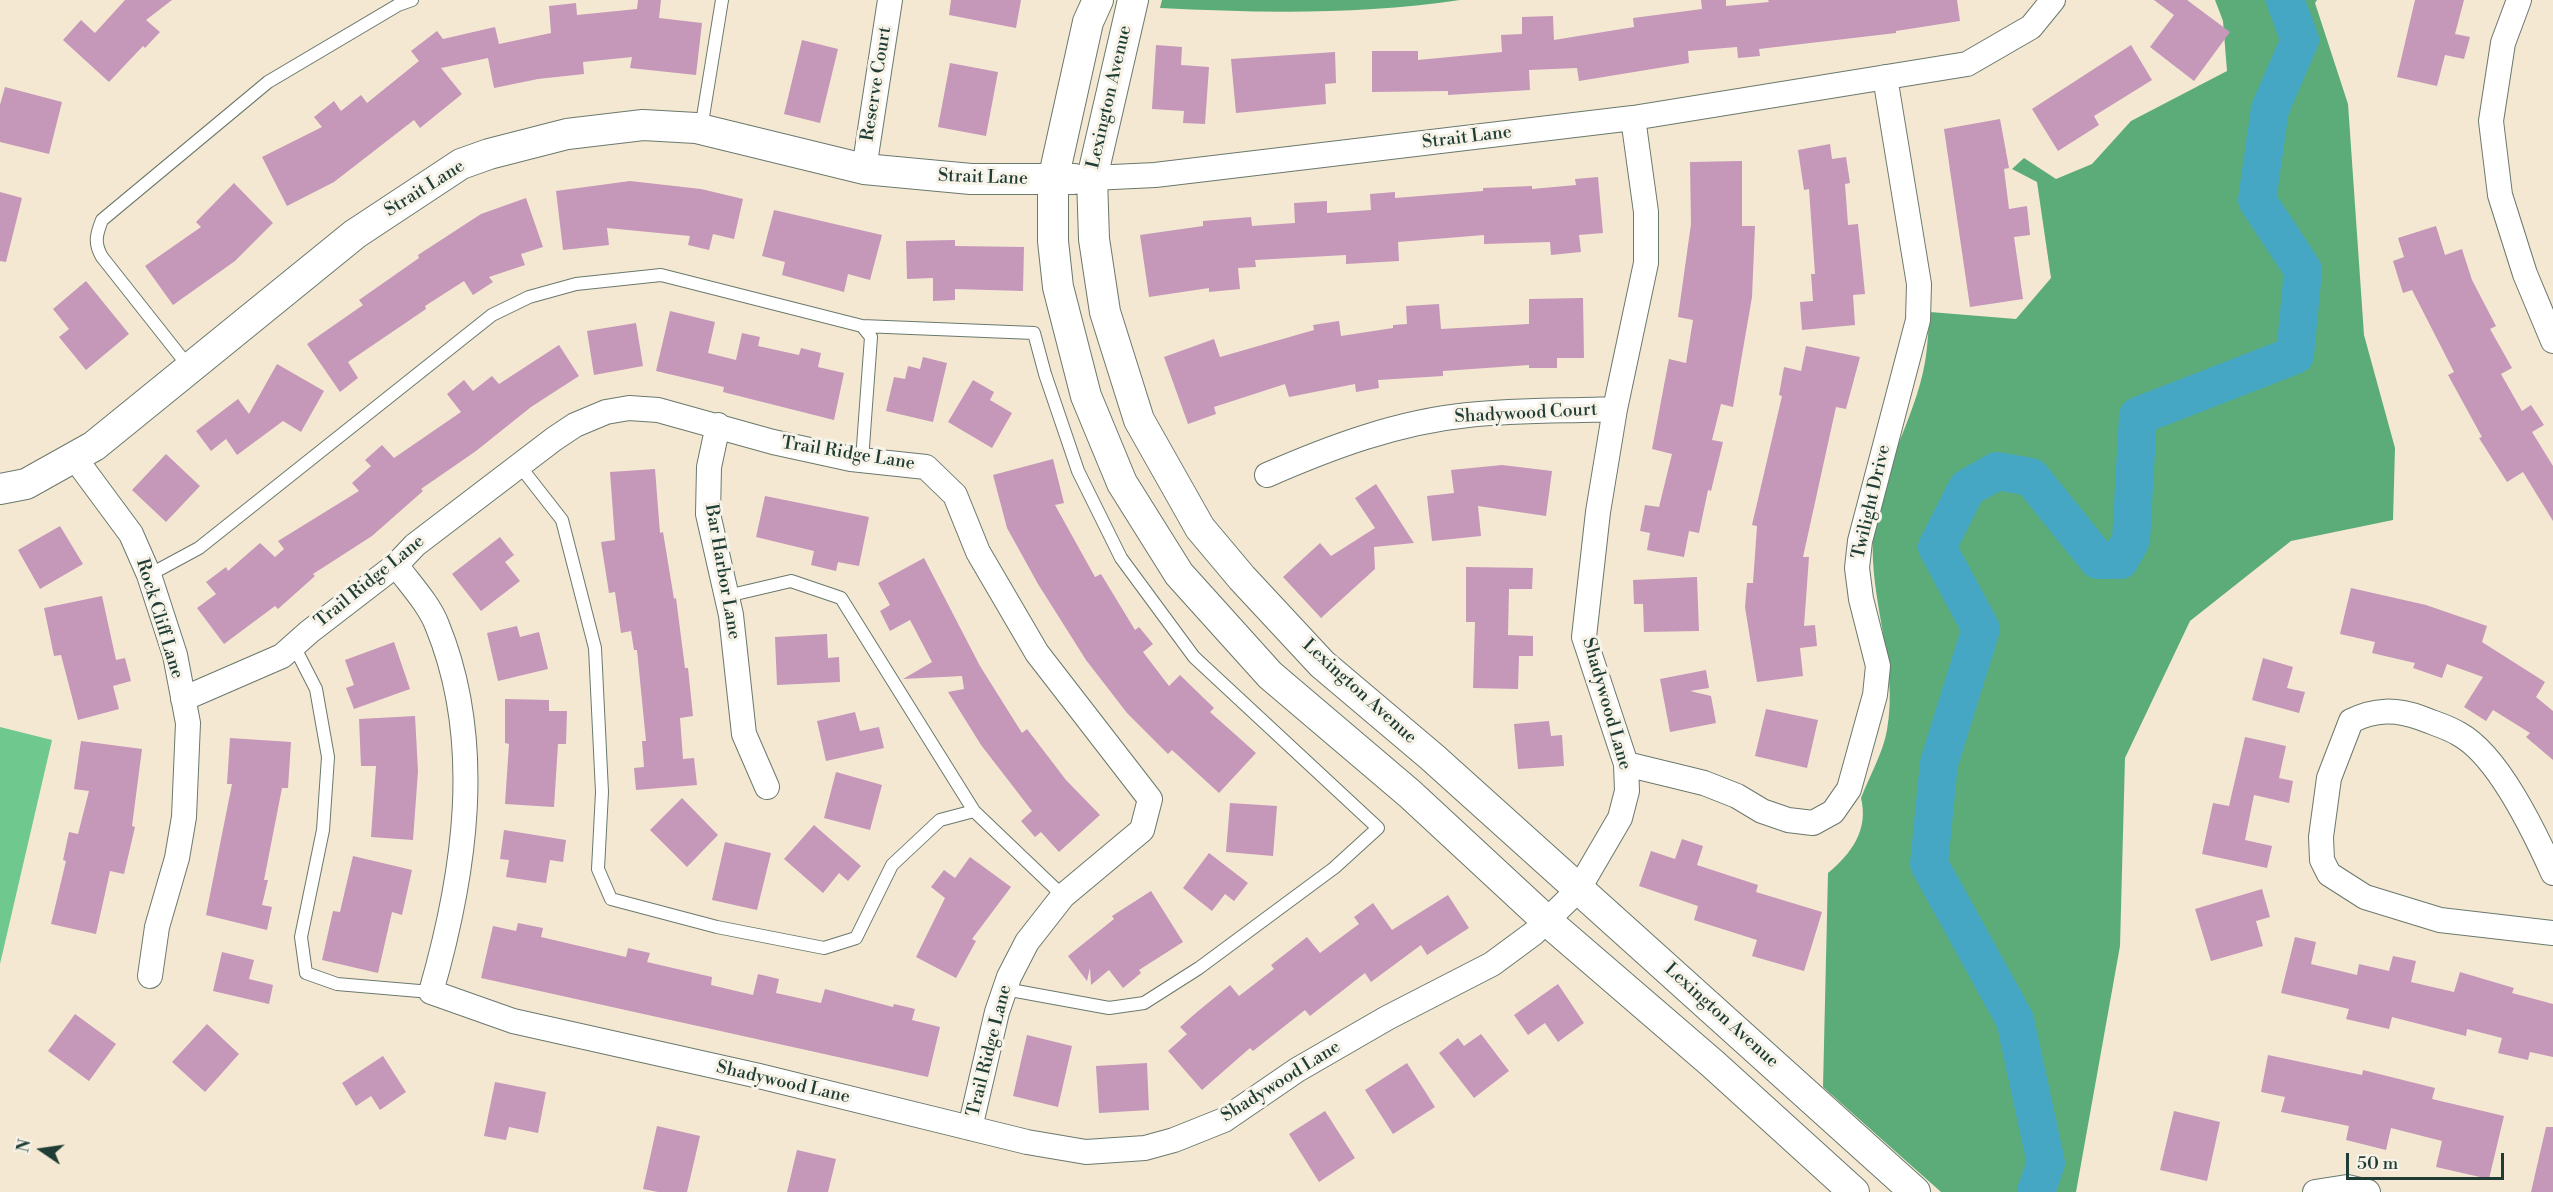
<!DOCTYPE html>
<html>
<head>
<meta charset="utf-8">
<style>
	body { margin:0 }
	#map { position:relative; width:2553px; height:1192px; overflow:hidden; background:#f4e8d3; font-family:"Libre Bodoni",serif }
	canvas { display:block }
	.north { position:absolute; left:12px; top:1120px; width:60px; height:60px; -webkit-text-stroke:4px #f7f3e8; paint-order:stroke; rotate:283deg; font-size:16px; font-weight:700; line-height:24px; text-align:center; color:#1f3d34 }
	.north::after { content:''; display:block; margin:auto; width:21px; height:27px; background:#1f3d34; clip-path:polygon(50% 0,100% 100%,50% 72%,0 100%) }
	.scale { position:absolute; left:2346px; top:1153px; width:158px; height:27px; box-sizing:border-box; border:3px solid #1f3d34; border-top:0; padding-left:8px; font-size:18px; line-height:21px; white-space:nowrap; color:#1f3d34; -webkit-text-stroke:4px #f7f3e8; paint-order:stroke }
</style>
</head>
<body>
<div id="map">
<canvas width="2553" height="1192"></canvas>
<div class="north">N</div>
<div class="scale">50 m</div>
</div>
<script>
const g = document.querySelector('canvas').getContext('2d');
g.lineJoin = 'round';
function fillPath(path, color) { g.fillStyle = color; g.fill(path, 'evenodd'); }
function stroke(path, color, width, dash) { g.strokeStyle = color; g.lineWidth = width; g.lineCap = dash ? 'butt' : 'round'; g.setLineDash(dash || []); g.stroke(path); }
function drawText(font, color, halo, rows, align = 'center') {
  g.font = font + ' "Libre Bodoni",serif'; g.lineWidth = 6; g.setLineDash([]); g.textBaseline = 'middle'; g.strokeStyle = halo; g.fillStyle = color; for (const [text, x, y, turn = 0] of rows) {
    g.save(); g.translate(x, y); g.rotate((+turn || 0) * Math.PI / 180); g.textAlign = isNaN(turn) ? turn : align; if (halo) g.strokeText(text, 0, 0); g.fillText(text, 0, 0); g.restore();
  }
}
fillPath(new Path2D(`
	M0,727L52,740L0,964Z`), '#6fc88e');
fillPath(new Path2D(`
	M1162,0H1460C1360,15 1260,13 1160,8Z
	M2215,0H2317L2315,3L2348,104L2364,335L2395,448L2393,520L2291,541L2190,621L2125,758L2120,946L2076,1192H1941L1823,1087L1828,873C1851,854 1869,830 1861,798C1869,777 1883,753 1887,730C1899,665 1869,601 1873,536C1877,475 1915,421 1925,362C1928,346 1928,329 1930,312L2016,319L2051,278L2037,182L2012,169L2024,158L2056,179L2092,164L2131,121L2227,71L2223,21Z`), '#5bac79');
stroke(new Path2D(`
	M2036,1192L2046,1163L2015,1020L1929,864L1939,763L1981,629L1937,547L1967,488L1997,471L2031,477L2098,560H2120L2131,540L2138,416L2295,355L2303,270L2257,200L2270,109L2300,40L2285,0`), '#46a7c5', 38);
fillPath(new Path2D(`
	M125,0H172L146,20L160,32L145,48L143,46L109,82L63,40L81,20L95,33Z
	M638,0H661L659,18L702,23L696,75L630,68L632,57L583,62L584,74L538,79L494,88L488,58L441,68L462,94L420,128L414,120L334,182L287,206L262,157L322,127L314,117L334,101L341,111L361,95L367,103L419,61L411,51L437,31L443,39L495,27L499,44L551,33L549,6L576,3L577,15L637,9Z
	M951,0H1021L1016,28L949,15Z
	M1701,0H1726V6L1769,2L1768,0H1957L1960,21L1896,31V33L1759,49L1760,56L1738,58L1737,47L1688,51L1689,63L1579,81L1577,68L1529,70L1530,90L1448,95V91L1372,92V51H1418V60L1502,52L1501,35L1522,34V17L1553,16L1554,40L1634,27L1633,18L1702,9Z
	M2154,0H2187L2230,32L2194,81L2150,47L2174,15Z
	M2415,0H2464L2455,34L2470,37L2464,59L2445,55L2437,86L2397,77Z
	M802,40L838,49L820,123L784,114Z
	M1156,45L1182,47L1181,65L1209,67L1205,124L1183,123L1184,111L1152,109Z
	M2131,45L2152,80L2094,116L2099,125L2058,151L2032,109Z
	M1335,52L1336,83L1325,84L1326,104L1236,113L1231,59Z
	M950,63L998,72L986,136L938,127Z
	M5,87L62,102L49,154L0,142V105Z
	M2000,119L2009,168L2004,169L2009,209L2027,206L2030,235L2014,237L2023,299L1970,307L1944,129Z
	M1830,144L1832,159L1846,157L1850,183L1845,184L1848,225L1858,224L1865,294L1853,295L1855,325L1802,330L1800,302L1813,301L1811,274H1815L1809,189L1804,190L1798,150Z
	M1742,161V226H1755L1752,297L1733,407L1721,404L1712,440L1723,442L1711,491L1708,490L1699,533L1689,531L1684,557L1647,550L1650,533L1640,531L1645,505L1659,507L1672,454L1652,449L1669,359L1686,363L1693,320L1678,317L1691,224L1690,162Z
	M1598,177L1603,233L1579,235L1581,252L1551,255L1550,242L1484,244V235L1398,242L1399,261L1346,264V255L1255,260L1256,267L1238,268L1240,289L1209,292V288L1149,297L1140,235L1203,226V221L1251,217L1252,226L1295,223L1294,203L1327,201V213L1371,210L1370,194L1395,192V198L1483,191V188L1532,186V189L1576,185L1575,179Z
	M630,181L701,189L743,199L734,239L713,234L709,250L688,245L690,236L607,228L609,245L563,250L556,191Z
	M234,183L273,223L235,261L173,305L145,266L201,227L196,222Z
	M0,192L22,198L6,262L0,261Z
	M526,198L543,247L521,254L525,265L489,277L493,282L473,295L464,281L425,306L426,309L348,362L358,378L340,392L307,344L363,305L359,300L419,258L418,255L481,214Z
	M774,210L882,235L870,280L848,274L844,292L782,275L785,262L762,256Z
	M2436,226L2445,255L2462,249L2472,280L2496,326L2490,329L2512,368L2501,374L2522,411L2531,405L2544,425L2532,432L2553,466V521L2523,472L2507,482L2479,438L2482,437L2448,375L2454,372L2412,290L2403,293L2393,261L2404,257L2398,238Z
	M955,240V246L1024,247L1023,291L955,289V300L933,301V278L907,279L906,241Z
	M86,281L129,334L86,370L59,337L69,329L53,309Z
	M1583,298L1584,358H1557V368H1529V365L1443,371V376L1378,380L1379,388L1356,392L1355,384L1289,397L1285,384L1214,407L1216,414L1188,424L1164,357L1214,339L1220,357L1314,330L1313,325L1339,321L1341,336L1393,328V325L1407,324L1406,306L1439,304L1441,329L1529,324V299Z
	M670,311L715,322L708,353L736,360L742,333L760,337L758,346L799,355L801,348L821,353L818,367L844,373L834,420L723,392L724,387L656,371Z
	M636,323L643,366L594,375L587,331Z
	M559,345L579,376L531,407L476,451L421,489L423,491L372,536L313,574L315,576L278,609L275,606L224,644L197,608L216,594L206,582L226,567L228,571L260,543L275,557L284,549L278,541L359,491L352,483L371,466L365,460L382,445L394,458L461,412L447,394L464,380L473,391L492,376L499,384Z
	M1806,346L1860,357L1846,409L1836,407L1803,557H1809L1804,626L1815,625L1817,646L1800,648L1803,676L1757,682L1745,607L1747,583H1753L1757,526L1752,525L1782,396L1779,395L1784,367L1801,371Z
	M923,357L947,363L933,422L886,411L894,377L905,379L908,366L920,369Z
	M277,364L324,391L301,432L283,421L237,455L226,439L211,451L196,431L238,399L249,414Z
	M973,380L994,392L990,400L1012,413L992,448L948,422Z
	M166,454L200,486L166,522L132,490Z
	M1053,459L1064,503L1055,505L1095,577L1101,574L1135,630L1139,627L1153,644L1143,652L1169,686L1180,675L1214,708L1210,712L1256,753L1219,793L1172,750L1168,754L1127,713L1086,660L1038,584L1007,528L993,475Z
	M1502,465L1552,471L1546,516L1478,506L1481,536L1432,541L1427,496L1454,493L1451,470Z
	M655,469L660,533L663,532L674,599L676,598L685,668H688L693,716L680,718L683,759L694,758L697,785L636,790L634,768L644,767L642,741H646L637,650H634L631,631L621,633L615,592L609,593L601,542L615,540L610,472Z
	M1376,484L1414,543L1374,547L1375,569L1321,618L1283,577L1320,543L1331,556L1375,528L1355,498Z
	M765,496L869,517L859,566L838,562L836,571L811,565L814,551L756,537Z
	M60,526L83,564L40,589L18,550Z
	M500,537L514,555L505,562L520,581L481,611L452,574Z
	M924,558L980,666L1022,733L1027,729L1066,780L1100,815L1059,852L1041,832L1035,837L1021,821L1032,811L981,745L948,692L964,689L962,676L903,679L932,662L910,620L890,631L880,611L890,605L878,583Z
	M1466,567L1533,568L1532,589H1509L1508,635L1533,636V656H1519L1518,689L1473,688L1475,622H1466Z
	M1697,577L1699,631L1644,632L1643,604H1634L1633,580Z
	M2351,588L2426,605L2487,626L2482,642L2545,682L2536,697L2553,711V760L2526,737L2530,733L2493,710L2486,721L2464,707L2483,677L2447,664L2442,678L2413,668L2415,663L2372,653L2375,642L2340,634Z
	M102,596L116,660L125,658L131,681L113,686L119,709L78,720L61,655L54,656L44,608Z
	M517,626L520,637L539,632L548,669L498,681L487,633Z
	M827,634L828,658L839,657L840,682L777,685L775,637Z
	M394,642L410,689L354,709L346,688L354,685L345,660Z
	M2263,658L2293,667L2287,688L2305,692L2299,713L2252,700Z
	M1706,670L1709,688L1690,691L1711,696L1716,723L1670,732L1660,679Z
	M505,699L549,700V711H567L566,744H558L554,807L505,804L509,744L505,743Z
	M1766,709L1818,720L1807,768L1755,756Z
	M855,712L860,731L879,727L884,748L826,761L817,721Z
	M415,716L418,771L413,840L371,837L376,766H361L359,719Z
	M1549,721L1551,736L1562,735L1564,766L1518,769L1514,724Z
	M2245,737L2286,746L2279,778L2293,781L2289,803L2254,795L2245,840L2272,846L2267,868L2202,854L2213,803L2229,806Z
	M230,738L291,742L288,788H282L264,880H268L262,905L272,907L267,930L206,915L232,784H227Z
	M81,741L142,749L132,826L135,827L124,874L110,871L96,934L51,924L66,861L63,860L69,832L78,834L89,791L74,789Z
	M836,772L882,785L870,830L824,818Z
	M682,798L718,835L687,867L650,830Z
	M1230,803L1277,806L1273,856L1226,852Z
	M814,825L861,866L848,881L839,873L823,893L784,859Z
	M504,830L566,840L563,862L550,860L546,883L506,877L509,860L500,859Z
	M1682,839L1703,846L1697,865L1758,885L1756,892L1822,912L1804,971L1752,956L1757,940L1694,920L1698,906L1639,886L1651,851L1675,859Z
	M725,842L771,853L757,910L712,900Z
	M1209,853L1248,883L1234,901L1225,894L1212,911L1183,888Z
	M353,856L412,870L402,915L392,912L378,973L322,960L333,911L340,912Z
	M970,857L1011,887L972,939L976,941L956,978L916,957L945,898L931,887L944,870L955,878Z
	M2262,889L2270,917L2256,921L2263,946L2211,961L2195,909Z
	M1151,891L1183,942L1139,970L1141,973L1123,988L1109,970L1091,985L1090,968L1087,981L1068,956L1114,919L1112,916Z
	M1448,895L1469,928L1427,955L1421,945L1371,982L1365,973L1310,1016L1305,1010L1253,1051L1250,1048L1202,1090L1168,1051L1187,1034L1180,1027L1197,1012L1230,985L1239,996L1274,969L1271,965L1307,937L1320,953L1359,924L1354,917L1373,903L1392,930Z
	M518,923L543,928L541,937L626,957L628,948L650,953L647,962L712,977L711,985L753,995L758,974L779,979L776,993L821,1003L825,989L893,1007L894,1004L915,1009L912,1020L940,1027L928,1077L481,978L493,926L516,931Z
	M2295,937L2316,942L2311,964L2357,975L2359,964L2389,971L2393,956L2416,961L2411,982L2454,992L2460,972L2514,988L2512,993L2553,1004V1057L2530,1052L2528,1060L2498,1053L2502,1038L2467,1029L2466,1036L2392,1017L2389,1029L2346,1019L2349,1009L2281,993Z
	M222,952L254,960L249,979L273,985L269,1004L213,991Z
	M1558,984L1584,1023L1558,1042L1545,1023L1528,1035L1514,1015Z
	M75,1014L116,1044L89,1081L48,1051Z
	M207,1024L239,1054L205,1092L172,1062Z
	M1481,1034L1509,1071L1474,1098L1439,1053L1458,1038L1464,1046Z
	M1027,1035L1072,1046L1058,1107L1013,1096Z
	M2268,1055L2362,1075L2363,1070L2435,1088L2432,1099L2504,1116L2489,1179L2436,1167L2442,1141L2391,1128L2386,1150L2346,1140L2349,1126L2281,1112L2285,1097L2261,1092Z
	M383,1056L406,1092L380,1110L371,1096L356,1106L342,1083Z
	M1147,1063L1149,1110L1099,1113L1096,1066Z
	M1407,1063L1435,1107L1393,1134L1365,1090Z
	M495,1082L546,1092L538,1133L509,1127L506,1140L484,1136Z
	M1325,1111L1355,1158L1319,1182L1289,1134Z
	M2174,1111L2220,1122L2207,1181L2160,1170Z
	M657,1126L700,1136L687,1192H658L643,1189Z
	M2546,1127H2553V1192H2531Z
	M797,1150L836,1159L828,1192H787Z`), '#c597b9');
const service = new Path2D(`
	M701,129L722,0
	M862,326L1034,333L1045,374L1078,471L1121,558L1194,657L1378,828L1334,868L1199,968L1144,1003L1109,1008L1005,989
	M189,367L102,257C94,243 96,235 102,220L268,82L398,5L412,0
	M519,465L562,520L595,648L602,792L598,869L611,899L717,927L824,948L856,938L892,865L940,820L974,811L1063,896
	M149,575L199,548L492,315L529,297L576,284L661,275L862,326L871,337L862,460
	M727,596L791,581L841,598L974,811
	M294,646L316,689L328,757L323,830L301,937L306,973L337,984L431,992`);
const minor = new Path2D(`
	M2519,0L2503,43L2491,121L2500,195L2525,274L2553,341
	M864,169L890,0
	M1092,178L1155,175L1633,118L1967,64L2031,27L2053,0
	M718,425L709,467L708,514L731,615L744,734L767,787
	M74,457L131,534L149,575L175,655L188,723L184,817L177,858L157,927L150,976
	M1267,475C1331,447 1398,422 1468,415C1517,410 1566,411 1615,409
	M396,565C409,583 429,604 437,625C485,742 465,874 431,992L513,1021L759,1076L1027,1142L1086,1152L1145,1148L1174,1140L1224,1120L1297,1070L1387,1018L1492,964L1534,933L1578,890L1620,818L1627,791L1626,764L1584,637L1598,512L1615,409L1646,263V212L1633,118
	M183,699L282,656L309,632L396,565L415,545L554,439L575,425L606,412L629,408L658,410L773,442L851,459L926,467L955,495L978,552L1037,653L1150,799L1142,830L1063,896L1027,942L1009,977L997,1012L970,1128
	M1626,764L1704,783L1737,796L1762,811L1788,820L1813,823L1833,812L1849,789L1875,695L1878,666L1861,599L1857,568L1860,541L1918,320L1919,284L1885,77
	M2553,873C2535,833 2498,755 2459,734C2448,727 2433,723 2421,718C2396,709 2375,709 2351,721L2329,778L2321,837L2322,860L2329,874L2365,897L2440,920L2553,933
	M2315,1192L2347,1187L2368,1192`);
const tertiary = new Path2D(`
	M1098,0L1088,22L1053,180V241L1058,287L1086,396L1122,483L1179,574L1270,675L1410,794L1547,921L1713,1064L1854,1192
	M1133,0L1092,178L1094,239L1105,312L1139,420L1200,528L1242,578L1322,664L1432,757L1915,1192
	M0,489L26,484L94,446L355,234L461,164L489,154L567,134L643,125L696,128L864,169L971,179H1074`);
stroke(service, '#6a796c', 14);
stroke(minor, '#6a796c', 26);
stroke(tertiary, '#6a796c', 32);
stroke(service, '#fff', 12);
stroke(minor, '#fff', 24);
stroke(tertiary, '#fff', 30);
drawText('18px', '#1f3d34', '#f7f3e8', [
	["Reserve Court",877,84,-81],
	["Lexington Avenue",1110,97,-77],
	["Strait Lane",1467,138,-7],
	["Strait Lane",983,178,2],
	["Strait Lane",425,189,-32],
	["Shadywood Court",1526,414,-3],
	["Trail Ridge Lane",848,454,9],
	["Twilight Drive",1872,502,-77],
	["Bar Harbor Lane",722,572,80],
	["Trail Ridge Lane",370,582,-39],
	["Rock Cliff Lane",159,619,73],
	["Lexington Avenue",1359,692,42],
	["Shadywood Lane",1606,704,74],
	["Lexington Avenue",1721,1016,42],
	["Trail Ridge Lane",990,1051,-76],
	["Shadywood Lane",1281,1082,-32],
	["Shadywood Lane",783,1083,13]
]);
</script>
</body>
</html>
